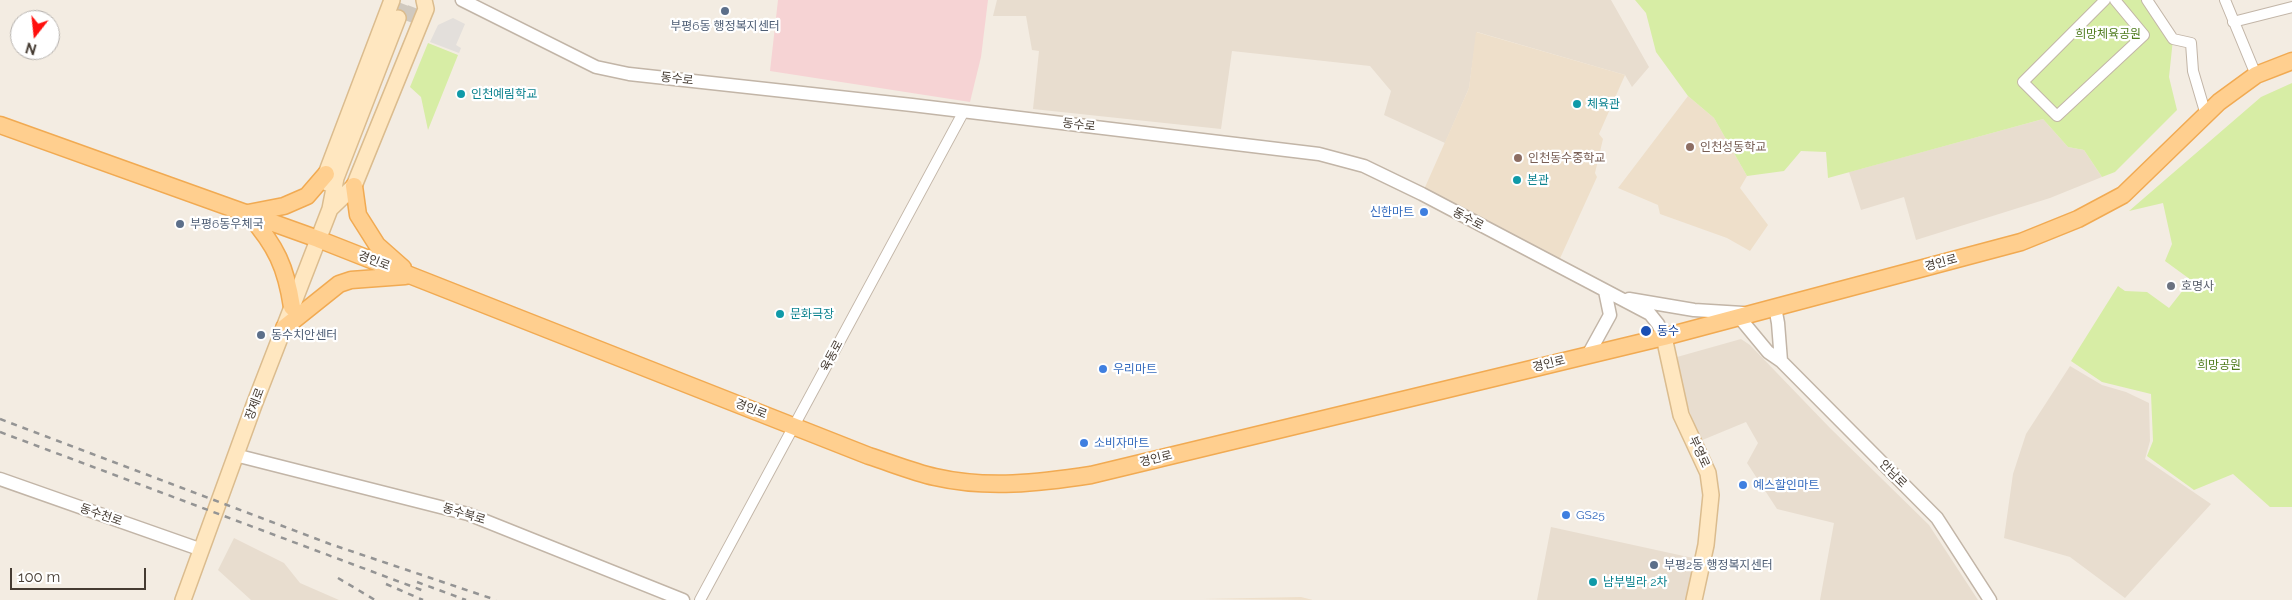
<!DOCTYPE html>
<html>
<head>
<meta charset="utf-8">
<style>
	body { margin:0 }
	#map { position:relative; width:2292px; height:600px; overflow:hidden; background:#f3ece2; font-family:Raleway,sans-serif }
	canvas { display:block }
	.north { position:absolute; left:10px; top:10px; width:50px; height:50px; box-sizing:border-box; background:#fff; border:1px solid #b5b1ad; border-radius:50%; rotate:196deg; font-size:14px; font-weight:700; line-height:20px; text-align:center; color:#453b32 }
	.north::after { content:''; display:block; margin:auto; width:18px; height:22px; background:#ff0f0d; clip-path:polygon(50% 0,100% 100%,50% 72%,0 100%) }
	.scale { position:absolute; left:10px; top:568px; width:136px; height:22px; box-sizing:border-box; border:2px solid #453b32; border-top:0; padding-left:6px; font-size:15px; line-height:18px; white-space:nowrap; color:#453b32; -webkit-text-stroke:4px #fff; paint-order:stroke }
</style>
</head>
<body>
<div id="map">
<canvas width="2292" height="600"></canvas>
<div class="north">N</div>
<div class="scale">100 m</div>
</div>
<script>
const g = document.querySelector('canvas').getContext('2d');
g.lineJoin = 'round';
function fillPath(path, color) { g.fillStyle = color; g.fill(path, 'evenodd'); }
function stroke(path, color, width, dash) { g.strokeStyle = color; g.lineWidth = width; g.lineCap = dash ? 'butt' : 'round'; g.setLineDash(dash || []); g.stroke(path); }
function drawText(font, color, halo, rows, align = 'center') {
  g.font = font + ' Raleway,"Noto Sans KR",sans-serif'; g.lineWidth = 4.5; g.setLineDash([]); g.textBaseline = 'middle'; g.strokeStyle = halo; g.fillStyle = color; for (const [text, x, y, turn = 0] of rows) {
    g.save(); g.translate(x, y); g.rotate((+turn || 0) * Math.PI / 180); g.textAlign = isNaN(turn) ? turn : align; if (halo) g.strokeText(text, 0, 0); g.fillText(text, 0, 0); g.restore();
  }
}
fillPath(new Path2D(`
	M997,0H1611L1649,67L1632,87L1625,75L1477,32L1469,88L1445,143L1384,115L1391,91L1370,66L1232,51L1221,129L1033,109L1039,51L1032,50L1026,16H993Z
	M2043,119L2068,147L2084,150L2102,177L2050,198L1916,240L1904,197L1861,210L1849,172Z
	M1741,339L1750,345L1830,428L1929,525L1978,600H1820L1834,523L1777,509L1747,463L1758,443L1746,422L1700,441L1686,401L1677,357Z
	M2070,366L2102,385L2126,392L2149,403L2150,441L2145,459L2211,504L2125,598L2070,557L2004,538L2013,474L2026,434Z
	M1551,527L1702,560L1694,600H1537Z
	M234,538L284,563L300,583L339,600H251L218,570Z`), '#e8ddcf');
fillPath(new Path2D(`
	M1476,32L1625,75L1599,134L1603,139L1595,173L1597,177L1557,265L1422,194L1469,88Z
	M1688,96L1714,118L1747,176L1740,188L1768,225L1750,251L1727,238L1660,214L1658,205L1618,188Z
	M1301,597L1313,600L1203,599Z`), '#eedfca');
fillPath(new Path2D(`
	M778,0H988L981,57L970,102L770,71Z`), '#f6d3d4');
fillPath(new Path2D(`
	M1635,0H2153L2173,39L2169,77L2177,110L2115,172L2102,177L2084,150L2068,147L2043,119L1828,178L1826,152L1801,151L1784,171L1747,176L1714,118L1688,96L1656,52L1646,13Z
	M428,43L458,55L428,130L421,97L410,87Z
	M2292,83V507H2270L2233,474L2194,490L2147,456L2153,441L2151,394L2102,382L2071,361L2118,286L2125,291L2147,292L2169,308L2191,280L2165,261L2172,244L2163,203L2129,211L2261,97Z`), '#d7eda5');
fillPath(new Path2D(`
	M453,18L465,24L456,45L461,48L459,53L430,42L438,25Z`), '#e3dfdb');
stroke(new Path2D(`
	M398,18L405,0
	M410,22L418,0`), '#d0c9bf', 15, [15, 8]);
const minor = new Path2D(`
	M2105,0L2023,82L2057,116L2144,35L2115,0
	M2147,0L2173,39L2191,43L2193,71L2206,115
	M2225,0L2256,75
	M2233,22L2292,7
	M700,600L964,111`);
const tertiary = new Path2D(`
	M462,0L596,67L629,74L912,105L1319,154L1364,166L1422,194L1650,314L1658,324L1664,337
	M1629,299L1694,310L1743,313
	M1775,307L1778,323L1781,361
	M1739,317L1768,352L1781,361L1937,518L1990,600
	M1588,355L1610,315L1605,291
	M235,455L468,514L683,600
	M0,479L202,550`);
const secondary = new Path2D(`
	M327,183L326,174L392,0
	M330,209L354,186L426,9L424,0
	M1664,337L1681,415L1708,473L1711,495L1706,545L1694,600
	M183,600L254,405L330,209L336,178L398,18`);
const primary = new Path2D(`
	M0,125L318,239L869,456C891,463 913,472 935,477C987,489 1039,483 1091,475L1664,337L2021,242L2078,219L2123,195L2219,102L2256,75L2292,61
	M354,186L358,215L377,245L403,268
	M248,213L284,206L307,196L326,174
	M249,215C276,246 286,267 292,307
	M284,328L339,284L351,280L405,276`);
stroke(minor, '#c2b5a7', 12);
stroke(tertiary, '#c2b5a7', 15);
stroke(secondary, '#dbbc8e', 18);
stroke(primary, '#f1aa52', 19);
stroke(minor, '#fff', 10);
stroke(tertiary, '#fff', 12);
stroke(secondary, '#ffe7c0', 15);
stroke(primary, '#ffcf8f', 16);
stroke(new Path2D(`
	M0,419L330,544L496,600
	M0,432L424,591
	M338,578L375,600
	M417,582L466,600
	M386,584L423,600`), '#949494', 2.5, [6, 6]);
for (const [x, y, r, color] of [
	[725,11,5,"#5c6f8a"],
	[461,94,5,"#0f9aa8"],
	[1577,104,5,"#0f9aa8"],
	[1690,147,5,"#8d6e63"],
	[1518,158,5,"#8d6e63"],
	[1517,180,5,"#0f9aa8"],
	[1424,212,5,"#3f7fe0"],
	[180,224,5,"#5c6f8a"],
	[2171,286,5,"#6b7280"],
	[780,314,5,"#0f9aa8"],
	[1646,331,6,"#1a4fb4"],
	[261,335,5,"#5c6f8a"],
	[1103,369,5,"#3f7fe0"],
	[1084,443,5,"#3f7fe0"],
	[1743,485,5,"#3f7fe0"],
	[1566,515,5,"#3f7fe0"],
	[1654,565,5,"#5c6f8a"],
	[1593,582,5,"#0f9aa8"]
]) { const dot = new Path2D(); dot.arc(x, y, r, 0, 2 * Math.PI); g.fillStyle = color; g.fill(dot); stroke(dot, '#fff', 2); }
drawText('12px', '#4e5e75', '#fff', [
	["부평6동 행정복지센터",725,26,"center"],
	["부평6동우체국",190,224],
	["동수치안센터",271,335],
	["부평2동 행정복지센터",1664,565]
], 'left');
drawText('12px', '#507d1f', '#fff', [
	["희망체육공원",2108,34],
	["희망공원",2219,365]
]);
drawText('12px', '#453b32', '#fff', [
	["동수로",677,79,6],
	["동수로",1079,125,7],
	["동수로",1468,219,28],
	["경인로",374,261,21],
	["경인로",1941,263,-15],
	["육동로",832,356,-62],
	["경인로",1549,364,-14],
	["장제로",255,404,-69],
	["경인로",751,409,22],
	["부영로",1699,452,65],
	["경인로",1156,459,-14],
	["안남로",1893,474,45],
	["동수북로",464,514,17],
	["동수천로",101,515,19]
]);
drawText('12px', '#0d838f', '#fff', [
	["인천예림학교",471,94],
	["체육관",1587,104],
	["본관",1527,180],
	["문화극장",790,314],
	["남부빌라 2차",1603,582]
], 'left');
drawText('12px', '#785e54', '#fff', [
	["인천성동학교",1700,147],
	["인천동수중학교",1528,158]
], 'left');
drawText('12px', '#366cbe', '#fff', [
	["신한마트",1414,212,"right"],
	["우리마트",1113,369],
	["소비자마트",1094,443],
	["예스할인마트",1753,485],
	["GS25",1576,515]
], 'left');
drawText('12px', '#5b616d', '#fff', [
	["호명사",2181,286]
], 'left');
drawText('12px', '#164399', '#fff', [
	["동수",1657,331]
], 'left');
</script>
</body>
</html>
